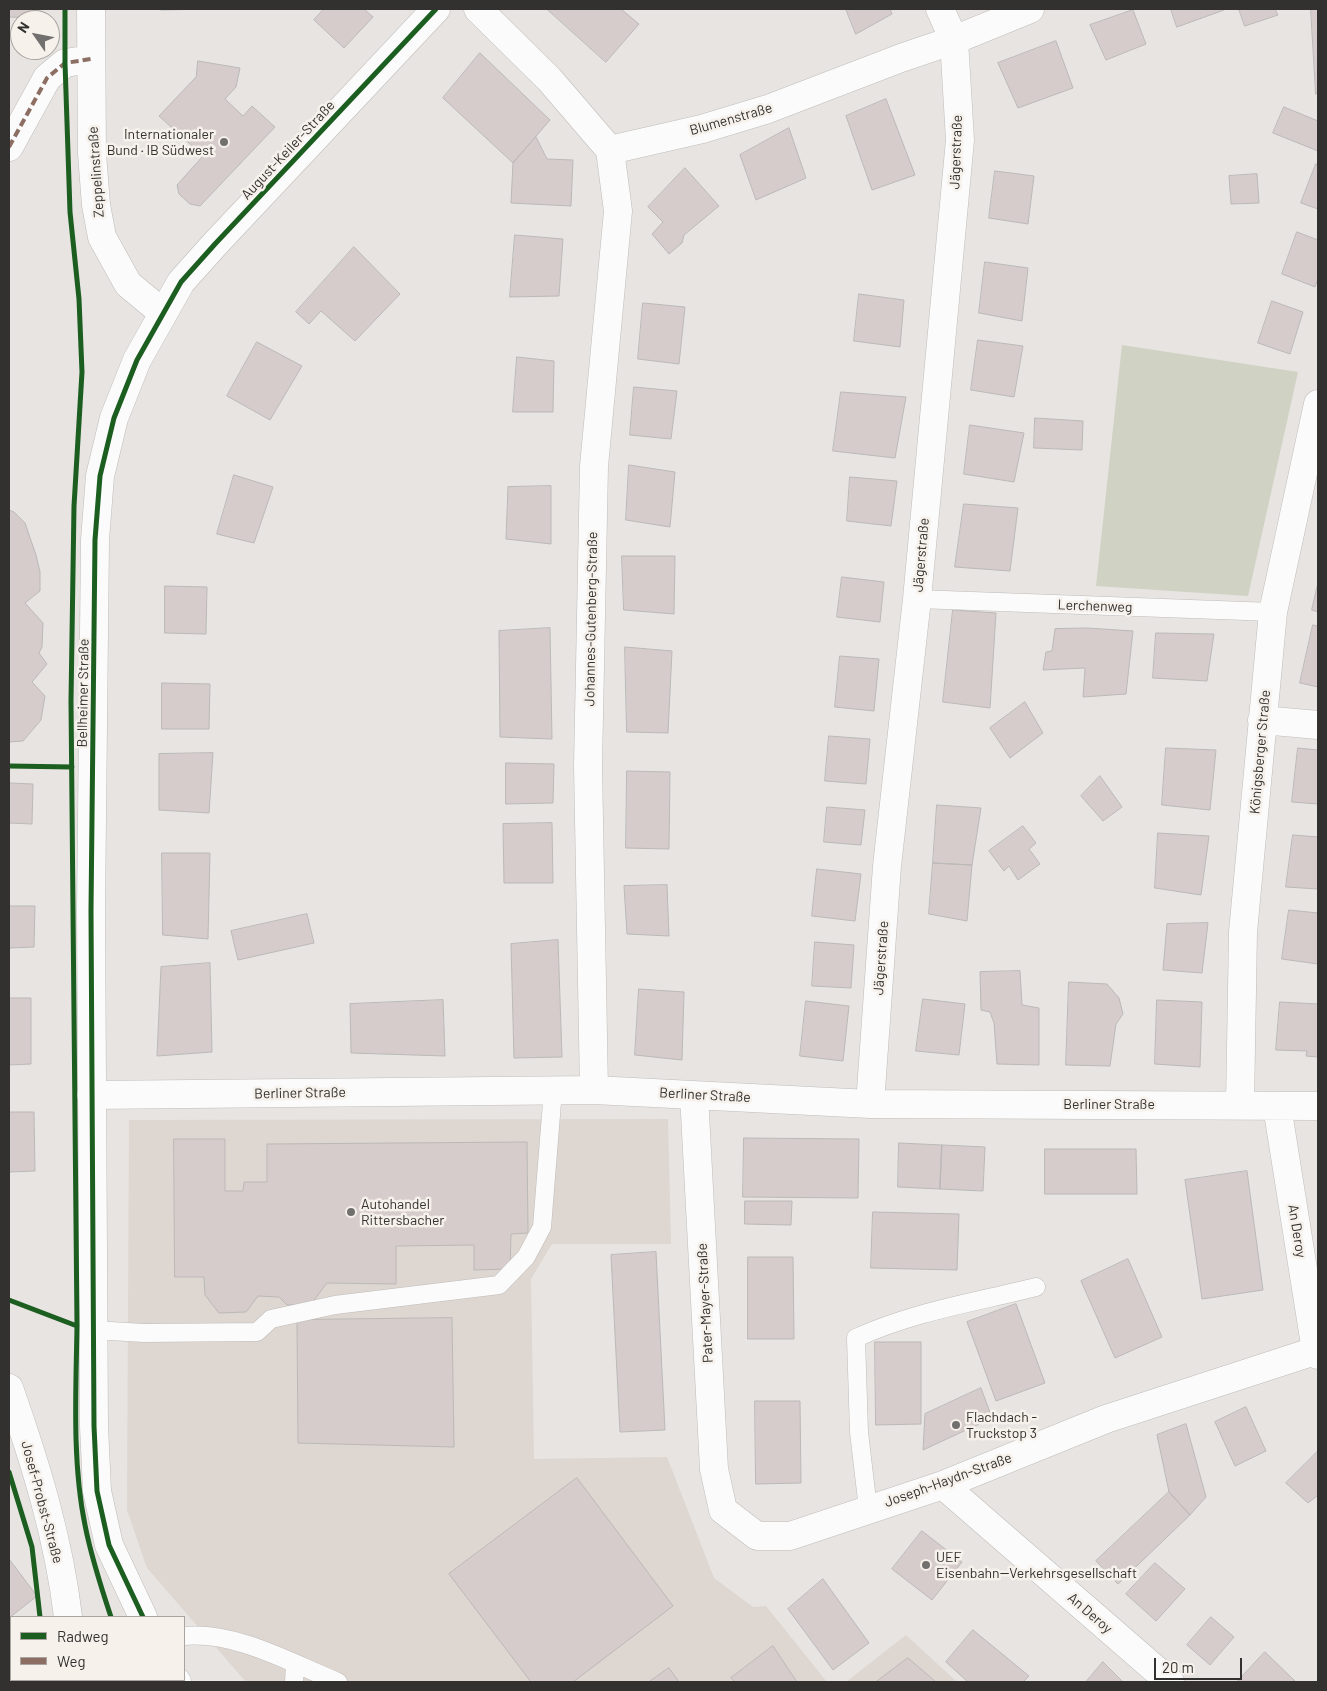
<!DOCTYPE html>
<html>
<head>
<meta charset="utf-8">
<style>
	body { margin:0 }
	#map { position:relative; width:1327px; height:1691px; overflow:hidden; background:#e7e4e2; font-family:Barlow,sans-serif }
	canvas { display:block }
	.frame { position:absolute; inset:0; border:10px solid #33312f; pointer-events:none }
	.legend { position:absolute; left:10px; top:1616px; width:175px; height:65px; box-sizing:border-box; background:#f7f1ec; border:1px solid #a9a4a0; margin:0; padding:6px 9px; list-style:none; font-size:15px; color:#33312f }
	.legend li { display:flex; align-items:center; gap:10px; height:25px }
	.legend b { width:25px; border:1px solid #a9a4a0 }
	.north { position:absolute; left:10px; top:10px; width:50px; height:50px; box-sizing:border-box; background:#f7f1ec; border:1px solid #a9a4a0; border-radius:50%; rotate:303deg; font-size:14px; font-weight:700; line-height:20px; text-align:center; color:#33312f }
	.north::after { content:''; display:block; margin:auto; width:18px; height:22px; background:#72706e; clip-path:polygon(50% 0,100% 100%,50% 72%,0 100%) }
	.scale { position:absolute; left:1154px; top:1658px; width:88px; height:22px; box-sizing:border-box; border:2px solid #33312f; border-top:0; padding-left:6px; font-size:15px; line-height:18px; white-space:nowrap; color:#33312f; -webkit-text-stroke:4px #f7f1ec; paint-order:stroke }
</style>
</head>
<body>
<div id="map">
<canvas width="1327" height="1691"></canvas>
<div class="frame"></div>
<ul class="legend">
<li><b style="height:6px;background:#1b5e20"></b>Radweg</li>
<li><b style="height:6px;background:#8d6e63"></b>Weg</li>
</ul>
<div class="north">N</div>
<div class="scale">20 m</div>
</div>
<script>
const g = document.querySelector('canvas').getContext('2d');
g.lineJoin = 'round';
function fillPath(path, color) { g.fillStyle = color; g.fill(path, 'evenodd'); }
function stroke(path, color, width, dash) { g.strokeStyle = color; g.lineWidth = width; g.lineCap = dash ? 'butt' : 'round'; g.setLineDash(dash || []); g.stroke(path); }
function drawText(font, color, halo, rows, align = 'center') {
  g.font = font + ' Barlow,sans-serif'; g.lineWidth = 5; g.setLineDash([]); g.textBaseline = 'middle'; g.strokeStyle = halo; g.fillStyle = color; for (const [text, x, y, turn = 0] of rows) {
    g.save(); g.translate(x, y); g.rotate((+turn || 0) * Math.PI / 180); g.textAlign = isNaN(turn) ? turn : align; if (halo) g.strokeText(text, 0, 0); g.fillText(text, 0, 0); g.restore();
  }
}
fillPath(new Path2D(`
	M668,1119L671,1244H552L531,1279L534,1459L667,1457L714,1578L753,1607L766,1606L827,1682H246L147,1568L127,1510L129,1120Z
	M906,1635L957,1682H846Z`), '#ded6d0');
fillPath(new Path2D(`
	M1122,345L1298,372L1248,596L1096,586Z`), '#d0d2c3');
const building = new Path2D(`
	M9,9H34V18L9,17Z
	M161,9H209L161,10Z
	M324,9H364L373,17L344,48L314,20Z
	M547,9H621L639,24L606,62Z
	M846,9H890L892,14L856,34Z
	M1171,9H1223L1224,10L1177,27Z
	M1239,9H1275L1278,15L1245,26Z
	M1311,9H1318V93L1316,94Z
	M1133,10L1146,44L1106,60L1090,25Z
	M1056,41L1073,88L1018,108L998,63Z
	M480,53L550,120L513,163L443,98Z
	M198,61L240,68L236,87L225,99L243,116L252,106L275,127L200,206L190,204L179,194L177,185L203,156L159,116L196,77Z
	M886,99L915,175L872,190L846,116Z
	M1284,107L1318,121V151L1273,133Z
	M789,128L806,178L756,200L740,155Z
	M536,137L547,159L573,160L571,206L511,203L513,163Z
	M1316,164L1318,165V209L1301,203Z
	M685,168L719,206L684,235L682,243L669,254L652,234L663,222L648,207Z
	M995,171L1034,176L1028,224L989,218Z
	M1257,174L1259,203L1231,204L1229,176Z
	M1297,232L1318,240V279L1315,287L1282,274Z
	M515,235L563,239L559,296L510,297Z
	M354,247L400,294L355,341L321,311L309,324L296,312Z
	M985,262L1028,268L1022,321L979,313Z
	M859,294L904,300L900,347L854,341Z
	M1272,301L1303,312L1290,354L1258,343Z
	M643,303L685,307L679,364L638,359Z
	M978,340L1023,346L1014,397L971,390Z
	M257,342L302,366L270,420L227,396Z
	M517,357L554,361L553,412H513Z
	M634,387L677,391L671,439L630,435Z
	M841,392L906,397L895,458L833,451Z
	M1035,418L1083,421L1082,450L1034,448Z
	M970,425L1024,433L1014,482L964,474Z
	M629,465L675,472L670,527L626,520Z
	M234,475L273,487L254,543L217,534Z
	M850,477L897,481L891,526L847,521Z
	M551,486V544L506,539L508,487Z
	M964,504L1018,508L1010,571L955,567Z
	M9,510L14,512L25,523L36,555L40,572V591L25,603L43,623L42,647L39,653L47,664L32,682L45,696L41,720L23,741L9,742Z
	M622,556H675L674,614L624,610Z
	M842,577L884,582L880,622L837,617Z
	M1318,583V612L1312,610Z
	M165,586L207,587L206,634L165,633Z
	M953,610L996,613L990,708L943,702Z
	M1313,625L1318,626V687L1300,683Z
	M550,628L552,739L500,737L499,631Z
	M1087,628L1133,631L1126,694L1083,697L1085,668L1043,670L1046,652L1052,651L1055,629Z
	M1156,633L1214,634L1207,681L1153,678Z
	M625,647L672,651L668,733L627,732Z
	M840,656L879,659L874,711L835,707Z
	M162,683L210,684L209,729H162Z
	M1025,702L1043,733L1010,758L990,728Z
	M829,736L870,739L866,784L825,781Z
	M1166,748L1216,750L1210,810L1162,805Z
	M1298,748L1318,750V804L1292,802Z
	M213,753L209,813L159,810V754Z
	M506,763L554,764L553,803L506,804Z
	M627,771L670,772L669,849L626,848Z
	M1100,776L1122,807L1103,821L1081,796Z
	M9,783L33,784L32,824L9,823Z
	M937,805L981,808L972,865L933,863Z
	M827,807L865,810L861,845L824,842Z
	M552,823L553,883H504L503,824Z
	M1023,826L1036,843L1029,849L1040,864L1018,880L1009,866L1004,871L989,851Z
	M1158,833L1209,836L1201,895L1155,888Z
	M1293,835L1318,837V889L1286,887Z
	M162,853H210L208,939L163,935Z
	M933,863L972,865L967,921L929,914Z
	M817,869L861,874L855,921L812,916Z
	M667,885L669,936L627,934L624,886Z
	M9,906H35L34,947L9,948Z
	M1289,910L1318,913V964L1282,959Z
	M307,914L314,943L238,960L231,931Z
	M1208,923L1202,973L1163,970L1167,924Z
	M558,940L562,1057L514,1058L511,944Z
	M815,942L854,945L851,988L812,986Z
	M210,963L212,1052L157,1056L161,967Z
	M1020,971L1022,1005L1039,1008V1065L997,1064L994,1023L990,1012L981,1010L980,972Z
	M1069,982L1107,984L1119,998L1123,1014L1116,1024L1110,1066L1066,1065Z
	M639,989L684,992L682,1060L635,1055Z
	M9,998H31V1064L9,1065Z
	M923,999L965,1004L959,1055L916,1051Z
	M443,1000L445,1056L351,1053L350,1004Z
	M1157,1000L1202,1002L1200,1067L1155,1064Z
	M806,1001L849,1006L843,1061L800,1056Z
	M1280,1002L1318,1004V1057L1306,1056L1307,1051L1276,1050Z
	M9,1112H34L35,1171L9,1172Z
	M744,1138L859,1139L858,1198L743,1197Z
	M174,1139H225V1191H243L244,1182H267V1144L527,1142L528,1233L511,1234L510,1269L474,1270V1245L396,1246V1284L327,1283L311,1304L287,1305L279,1297L258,1296L246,1312L219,1313L205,1295L204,1277H175Z
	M899,1143L942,1145L940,1189L898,1187Z
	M942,1145L985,1147L983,1191L940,1189Z
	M1045,1149H1136L1137,1194H1045Z
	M1247,1171L1263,1290L1202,1299L1185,1180Z
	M745,1201H792L791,1225L745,1224Z
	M873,1212L959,1214L957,1270L871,1268Z
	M656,1252L665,1430L620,1432L611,1255Z
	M748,1257H793L794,1339H748Z
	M1128,1259L1162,1337L1115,1358L1081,1281Z
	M1016,1304L1045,1383L996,1401L967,1322Z
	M452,1318L454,1447L298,1443L297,1320Z
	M875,1342H921V1424L876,1425Z
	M981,1388L992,1418L923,1450L925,1414Z
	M755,1401H800L801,1483L756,1484Z
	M1246,1407L1266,1451L1235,1466L1215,1422Z
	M1186,1424L1206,1497L1190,1515L1169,1492L1157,1435Z
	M1318,1451V1495L1308,1503L1286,1483Z
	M577,1478L673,1606L573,1682H531L449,1574Z
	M1169,1492L1190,1515L1118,1584L1096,1561Z
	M922,1531L962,1562L932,1600L892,1569Z
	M9,1559L37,1596L9,1618Z
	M1155,1563L1185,1589L1156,1621L1126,1594Z
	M823,1579L869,1643L833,1670L788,1609Z
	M1211,1617L1234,1637L1210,1665L1187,1645Z
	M973,1630L1029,1676L1023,1682H968L946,1662Z
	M773,1646L797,1682H735L731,1678Z
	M1265,1652L1295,1681L1294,1682H1237Z
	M908,1658L936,1682H876Z
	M1103,1662L1123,1682H1086Z
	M669,1668L679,1682H649Z`);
fillPath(building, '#d5cccb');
stroke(building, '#bbb9b8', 1);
const lane = new Path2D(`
	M917,599L1273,612
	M93,1330L144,1333L257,1332L271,1319L335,1305L499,1285L526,1257L542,1227L553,1090
	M868,1509L859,1432L856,1338C912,1312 976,1302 1036,1287
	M184,1636C236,1631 291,1663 338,1682
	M9,1664H11
	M294,1682L295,1665`);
const street = new Path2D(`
	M91,9L92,154L96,205L102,237L128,284L163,313
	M478,9L549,79L610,150L702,129L768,109L901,58L954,40L1030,9
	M9,147L47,78L65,63L91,59
	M1262,720L1318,725
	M594,1090L588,766L594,466L618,211L610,150
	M91,1095L594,1090L870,1104L1318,1106
	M694,1095L714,1469L723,1510L757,1536H790L943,1485L1106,1419L1318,1350
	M870,1104L887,866L917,599L960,140L954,40L940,9
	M1240,1105L1243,932L1273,612L1318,404
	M1277,1106L1316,1351L1318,1355
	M943,1485L1170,1682`);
const secondary = new Path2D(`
	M9,1388C35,1462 59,1539 68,1617
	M143,1617L109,1545L97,1491L94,1426L91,910L95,540L100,476L114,418L137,360L181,282L215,244L436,9
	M74,1680V1682
	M175,1680L177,1682`);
stroke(lane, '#bfbcba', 19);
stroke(street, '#bfbcba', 29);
stroke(secondary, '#bfbcba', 29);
stroke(lane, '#fbfbfb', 18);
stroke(street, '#fbfbfb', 28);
stroke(secondary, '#fbfbfb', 28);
stroke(new Path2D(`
	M9,147L47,78L65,63L91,59`), '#8d6e63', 4, [8, 4]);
stroke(new Path2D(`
	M65,9V63L70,212L79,299L82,372L74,506L71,701L77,1326C76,1390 72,1462 85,1525C91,1556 101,1587 111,1617
	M9,766L72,767
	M9,1300L77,1326
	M9,1472L32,1547L40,1617
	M143,1617L109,1545L97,1491L94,1426L91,910L95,540L100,476L114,418L137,360L181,282L215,244L436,9`), '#1b5e20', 5);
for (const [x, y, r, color] of [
	[224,142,5,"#72706e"],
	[351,1212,5,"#72706e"],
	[956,1425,5,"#72706e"],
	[926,1565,5,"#72706e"]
]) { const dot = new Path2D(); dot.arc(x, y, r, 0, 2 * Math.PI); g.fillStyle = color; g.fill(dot); stroke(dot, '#f7f1ec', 2); }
drawText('14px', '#33312f', '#f7f1ec', [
	["Blumenstraße",731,119,-16],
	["August-Keiler-Straße",288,150,-47],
	["Jägerstraße",956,152,-88],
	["Zeppelinstraße",96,172,-94],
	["Jägerstraße",921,555,-85],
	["Lerchenweg",1095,606,2],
	["Johannes-Gutenberg-Straße",591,619,-89],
	["Bellheimer Straße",83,693,-89],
	["Königsberger Straße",1260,752,-85],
	["Jägerstraße",881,958,-86],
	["Berliner Straße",300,1093,-1],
	["Berliner Straße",705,1095,3],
	["Berliner Straße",1109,1104],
	["An Deroy",1297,1231,81],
	["Pater-Mayer-Straße",705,1303,-93],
	["Joseph-Haydn-Straße",948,1480,-20],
	["Josef-Probst-Straße",42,1502,75],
	["An Deroy",1090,1613,41]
]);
drawText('14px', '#33312f', '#f7f1ec', [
	["Internationaler",214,134,"right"],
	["Bund · IB Südwest",214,150,"right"],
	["Autohandel",361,1204],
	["Rittersbacher",361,1220],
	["Flachdach -",966,1417],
	["Truckstop 3",966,1433],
	["UEF",936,1557],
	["Eisenbahn--Verkehrsgesellschaft",936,1573]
], 'left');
</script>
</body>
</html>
